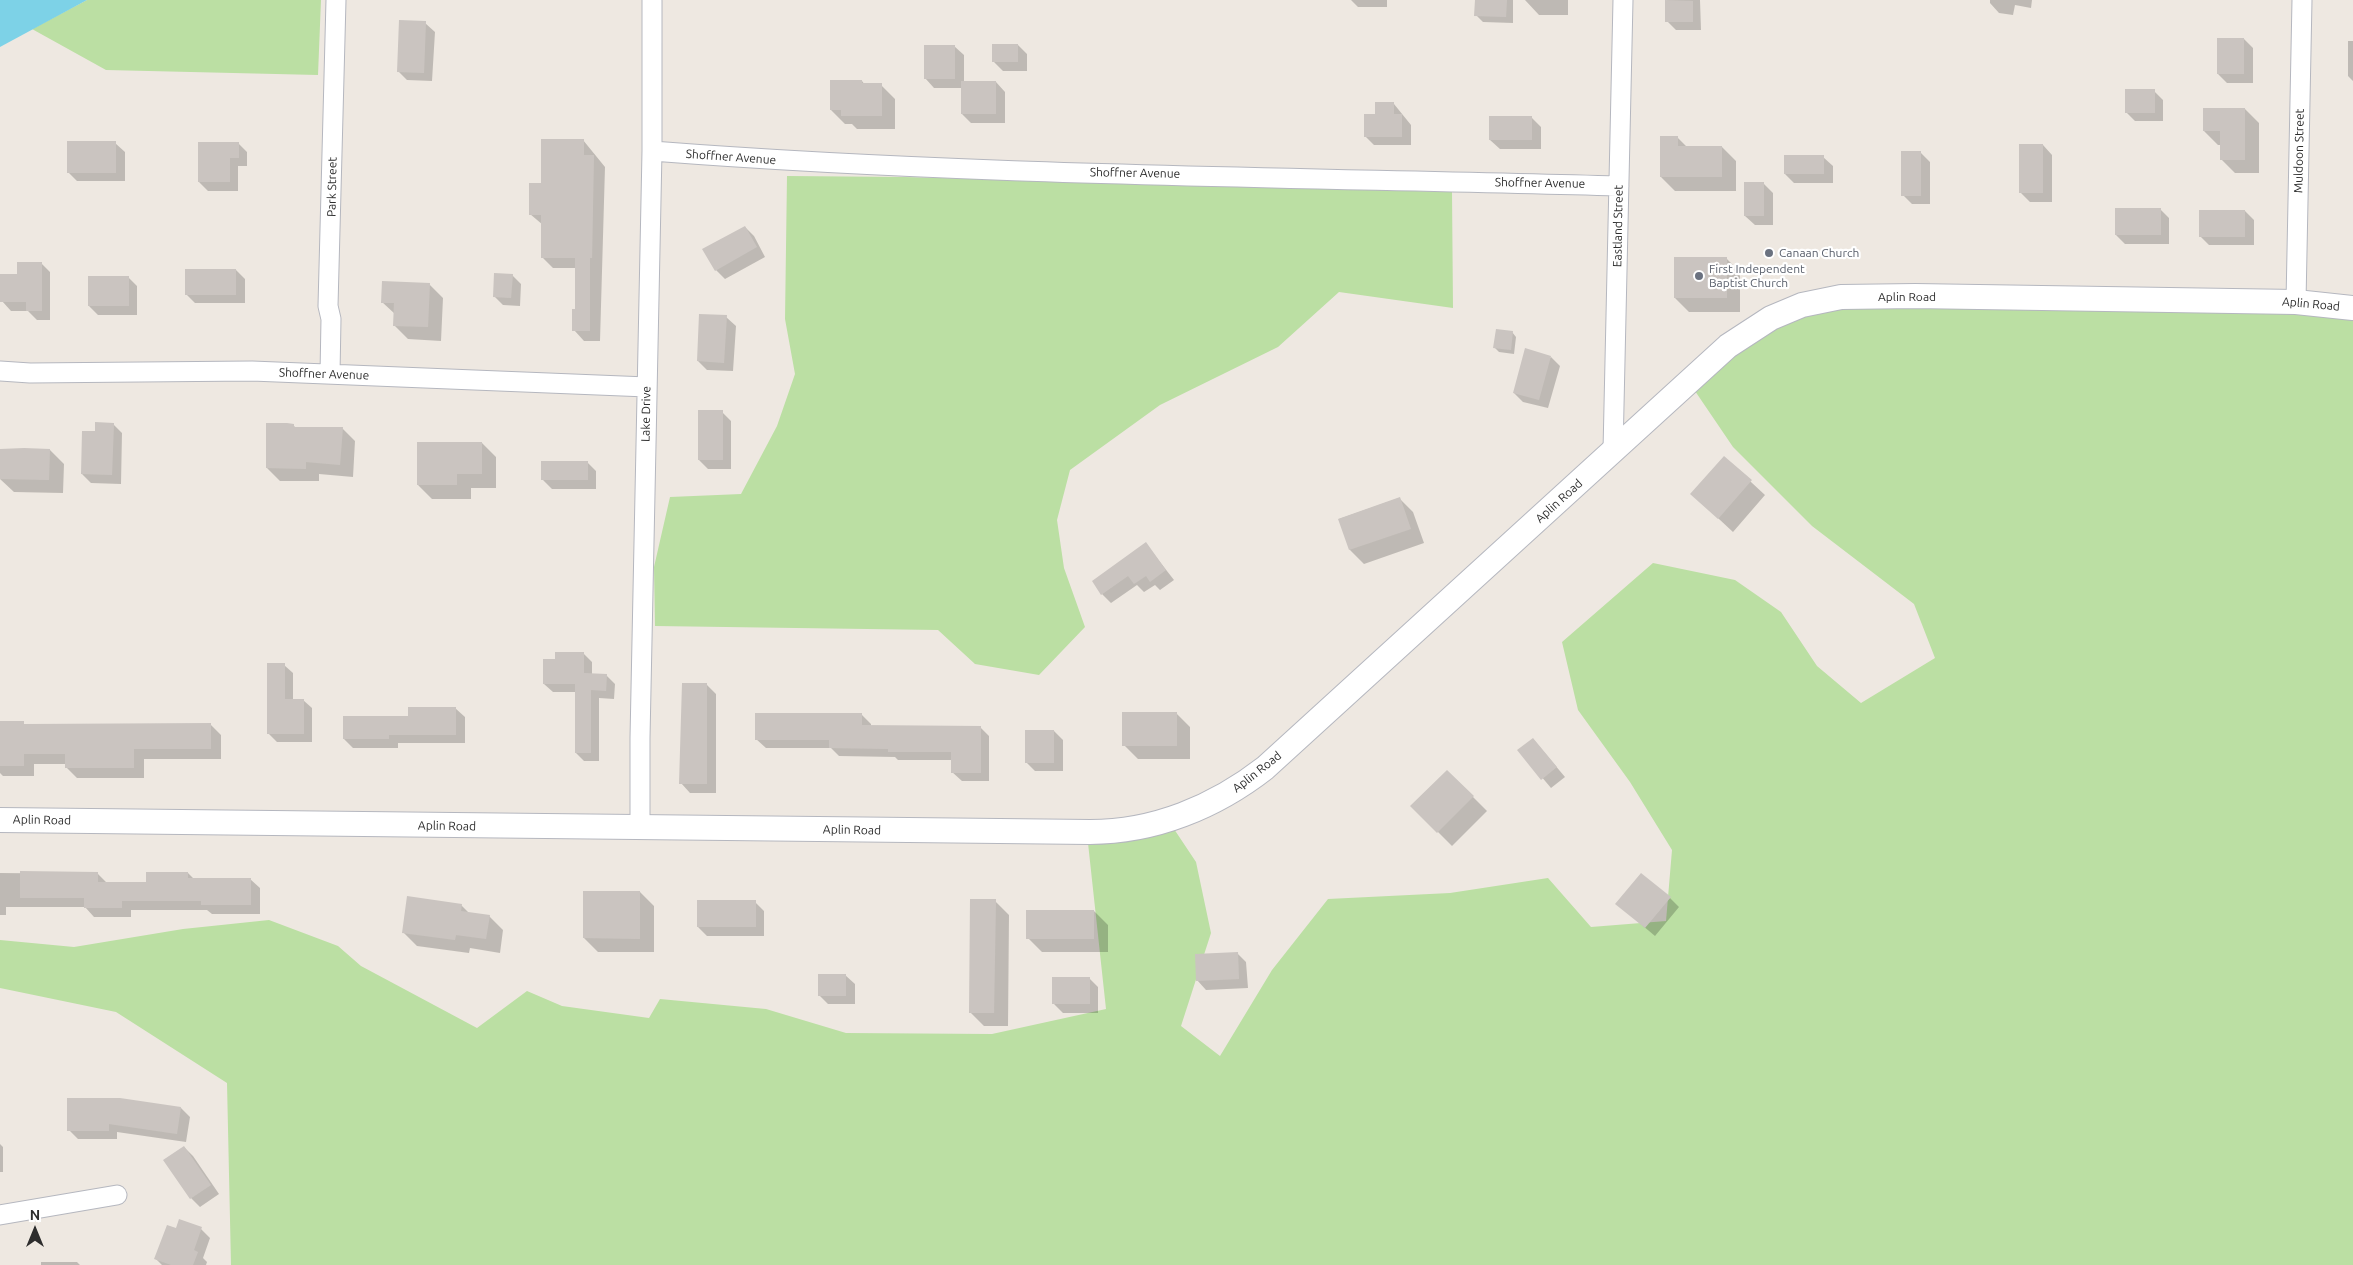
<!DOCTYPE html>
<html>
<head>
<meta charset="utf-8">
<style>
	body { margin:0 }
	#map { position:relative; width:2353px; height:1265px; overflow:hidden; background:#eee8e1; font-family:Ubuntu,sans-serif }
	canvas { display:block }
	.north { position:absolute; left:10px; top:1205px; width:50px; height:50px; -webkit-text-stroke:4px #fff; paint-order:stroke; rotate:0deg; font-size:14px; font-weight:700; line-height:20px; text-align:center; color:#2d2d2d }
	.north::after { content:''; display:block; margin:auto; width:18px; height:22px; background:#2d2d2d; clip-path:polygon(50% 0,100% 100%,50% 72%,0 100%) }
</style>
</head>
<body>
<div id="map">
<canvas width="2353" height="1265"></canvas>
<div class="north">N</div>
</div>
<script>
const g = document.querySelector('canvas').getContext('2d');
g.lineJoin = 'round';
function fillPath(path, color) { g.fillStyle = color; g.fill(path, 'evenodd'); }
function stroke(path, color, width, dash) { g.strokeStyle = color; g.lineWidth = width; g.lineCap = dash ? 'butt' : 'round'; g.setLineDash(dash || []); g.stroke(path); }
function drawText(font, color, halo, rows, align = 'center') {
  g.font = font + ' Ubuntu,sans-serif'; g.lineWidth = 4.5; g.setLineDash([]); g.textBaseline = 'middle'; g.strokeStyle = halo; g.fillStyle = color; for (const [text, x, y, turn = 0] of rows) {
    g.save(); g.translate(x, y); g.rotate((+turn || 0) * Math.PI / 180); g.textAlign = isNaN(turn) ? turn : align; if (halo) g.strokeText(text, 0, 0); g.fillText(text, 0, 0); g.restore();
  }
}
fillPath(new Path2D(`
	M87,0H321L318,75L106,70L32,29Z
	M787,176L904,177L1452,192L1453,308L1339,292L1278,347L1160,405L1070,470L1057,520L1064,568L1085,627L1039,675L975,664L938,630L655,626L654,567L670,497L741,494L777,426L795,374L785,319Z
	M1915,307L2296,313L2353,319V1265H231L227,1083L116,1012L0,988V940L74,947L183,929L269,920L338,946L361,966L477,1028L527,991L562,1006L649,1018L660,999L766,1009L846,1033L992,1034L1106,1009L1088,843L1140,839L1174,829L1196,862L1211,933L1181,1026L1220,1056L1272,970L1328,899L1450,893L1548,878L1591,927L1666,921L1672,850L1630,782L1578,710L1562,642L1653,563L1735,580L1781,612L1817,666L1861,703L1935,658L1914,604L1812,526L1733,447L1695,391C1739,350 1780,315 1842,309C1866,306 1891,308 1915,307Z`), '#bbdfa3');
fillPath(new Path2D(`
	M0,0H87L0,47Z`), '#7dd2e7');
fillPath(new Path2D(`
	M1351,0H1387V7H1358Z
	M1476,0H1513V23L1483,22L1476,15Z
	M1525,0H1568V15H1539Z
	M1667,0H1700L1701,30H1676L1667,21Z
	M1990,0H2032L2031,8L2015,5L2013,15L1999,13L1990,3Z
	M425,23L435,32L432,81L407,80L398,71Z
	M2244,39L2253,48V83H2227L2218,74Z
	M2348,41H2353V81L2348,76Z
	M1018,45L1027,54V71H1003L994,62Z
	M954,46L964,55V82H996L1005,92V123H971L962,114V88H934L925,78Z
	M862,81L865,85H881L895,99V129H857L852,124H845L831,110Z
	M2154,91L2163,100V121H2135L2126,112Z
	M1394,104L1411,125V145H1374L1365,136L1376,115Z
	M2245,109L2259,123V173H2235L2221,159V145H2218L2204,131Z
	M1532,118L1541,127V149H1500L1490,140Z
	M1677,137L1687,147H1722L1736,161V191H1675L1661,177Z
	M583,140L605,167L600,341H584L574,330L576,311V268H553L543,258V225L530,214Z
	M115,143L125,152V181H77L68,172Z
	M238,143L247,152V166H238V191H208L199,182Z
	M2043,145L2052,155V202H2030L2021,193Z
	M1921,153L1930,162V204H1912L1903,195Z
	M1823,157L1833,166V183H1794L1785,174Z
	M1764,184L1773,193V225H1755L1745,216Z
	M2160,209L2169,218V244H2125L2116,235Z
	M2245,211L2254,220V245H2209L2200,236Z
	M745,227L754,236L765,257L725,279L716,270Z
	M1726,258L1740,272V312H1689L1675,298Z
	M41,263L50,272V320H37L28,311H11L2,301Z
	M236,270L245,279V303H195L186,294Z
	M512,275L521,284L520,306L503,305L494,296Z
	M128,277L137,286V315H98L89,306Z
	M429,284L443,298L441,341L408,339L394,325L395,314L382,302Z
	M726,317L736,326L733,371L707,370L698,361Z
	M1512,332L1516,337L1514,354L1499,352L1495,348Z
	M1551,357L1560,366L1548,408L1523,402L1514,393Z
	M722,412L731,421V469H708L699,460Z
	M113,424L122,433L121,484L91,483L82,474Z
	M294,426L296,428H342L355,441L353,477L319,474V481H280L267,468Z
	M482,443L496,457V488H471V499H432L418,485Z
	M0,450H50L64,464L63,493L14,492L0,479Z
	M1724,457L1765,495L1733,532L1692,494Z
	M587,462L596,471V489H552L543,480Z
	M1399,498L1413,512L1424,543L1364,564L1350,550L1339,519Z
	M1146,544L1174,580L1160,590L1155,585L1144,592L1137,585L1111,603L1102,594Z
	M583,653L592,662V675H606L615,684L614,699L599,698V761H584L576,753V692H553L544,684L556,660Z
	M284,665L293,673V700H303L312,708V742H277L268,733Z
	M707,685L716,694V793H690L681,783Z
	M455,708L465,717V743H398V748H353L344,739L409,717Z
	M1176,713L1190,727V759H1138L1124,745Z
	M862,715L871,724V726L980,727L989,736V781H962L952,772V760H898L895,757L839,756L831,748H766L756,739Z
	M0,724H210L221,735V759H144V778H77L66,767V764H34V776H3L0,773Z
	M1054,731L1063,740V771H1035L1026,762Z
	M1533,739L1565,777L1551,788L1519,750Z
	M1447,771L1487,811L1452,846L1412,806Z
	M0,873L98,874L107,883H147L188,873L194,879H250L260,888V914H212L207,910H131V917H94L85,907H6V915H0Z
	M640,892L654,906V952H598L584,938Z
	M1670,898L1679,907L1655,936L1617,904Z
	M995,901L1009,915L1008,1026H984L970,1012Z
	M755,902L764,911V936H707L698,927Z
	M461,905L469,913L489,916L503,930L500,953L470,948L469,953L417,946L403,932Z
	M1094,911L1108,925V952H1042L1028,938Z
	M1237,953L1246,962L1248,988L1206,990L1197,980Z
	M845,975L855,984V1004H828L819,995Z
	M1089,978L1098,987V1013H1063L1054,1004Z
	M181,1108L190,1117L186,1142L117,1132V1139H78L69,1130Z
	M0,1144L3,1147V1172H0Z
	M184,1147L193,1156L219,1194L200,1207L191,1198Z
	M201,1229L210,1238L203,1258L207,1262L206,1265H162L156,1259L177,1230Z
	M41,1262H77L80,1265H41Z`), '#0003');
fillPath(new Path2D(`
	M1475,0H1507L1506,17L1474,16Z
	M1665,0L1693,1V22H1665Z
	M399,20L426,21L424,73L397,72Z
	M2217,38H2244V74H2217Z
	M992,44H1018V62H992Z
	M924,45H955V79H924Z
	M830,80H862V83H882V116H841V110H830Z
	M961,81H996V114H961Z
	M2125,89H2155V113H2125Z
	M1375,102H1394V114H1402V137H1364V114H1375Z
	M2203,108H2245V160H2220V131H2203Z
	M1489,116H1532V140H1489Z
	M1660,136H1678V146H1722V177H1660Z
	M541,139H584V155H594L592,258H590V331H572V309H575V258H541V215H529V183H541Z
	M67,141H116V173H67Z
	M198,142H239V158H230V182H198Z
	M2019,144H2043V193H2019Z
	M1901,151H1921V196H1901Z
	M1784,155H1824V174H1784Z
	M1744,182H1764V216H1744Z
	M2115,208H2161V235H2115Z
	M2199,210H2245V237H2199Z
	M745,226L757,247L715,271L702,249Z
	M1674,257H1727V298H1674Z
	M17,262H42V311H26V302H0V274H17Z
	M185,269H236V295H185Z
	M494,273L513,274L511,298L493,297Z
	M88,276H129V306H88Z
	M382,281L430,283L428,327L393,326L394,303H381Z
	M699,314L727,315L724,363L697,361Z
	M1496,329L1513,331L1511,350L1493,348Z
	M1525,348L1551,356L1539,400L1513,393Z
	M698,410H723V460H698Z
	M95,422L114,423L112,475L81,474L82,431H95Z
	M266,423H287L294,424V427H343L340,465L306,462V469L266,468Z
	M417,442H482V474H457V485H417Z
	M24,448L50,449L49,480L0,479V449Z
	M1724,456L1752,480L1718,519L1690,494Z
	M541,461H588V480H541Z
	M1400,497L1411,529L1349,550L1338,519Z
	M1146,542L1166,570L1150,582L1146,576L1134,584L1128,576L1101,595L1092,581Z
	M555,652H584V673L607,674L606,691L591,690V753H575V684H543V659H555Z
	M267,663H285V699H304V734H267Z
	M682,683H707V784H679Z
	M408,707H456V735H389V739H343V716H408Z
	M1122,712H1177V746H1122Z
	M755,713H862V725L981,726V773H951V752H888V749L829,748V740H755Z
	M0,721H24V724L211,723V749H134V768H65V754H24V766H0Z
	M1025,730H1054V763H1025Z
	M1533,738L1557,767L1541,780L1517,750Z
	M1447,770L1474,796L1437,833L1410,806Z
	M20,871L98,872V882H146V872H188V878H251V905H201V901H122V908H84V898H20Z
	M1641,873L1671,897L1645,928L1615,904Z
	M583,891H640V939L583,938Z
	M407,896L462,904L461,911L490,915L486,939L456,935L455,940L402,933Z
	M970,899H996L994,1013H969Z
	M697,900H756V927H697Z
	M1026,910H1094V939H1026Z
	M1238,952L1239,979L1196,981L1195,954Z
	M818,974H846V996H818Z
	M1052,977H1090V1004H1052Z
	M67,1098H120L181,1107L177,1134L109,1124V1131H67Z
	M184,1146L211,1185L190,1199L163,1160Z
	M179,1219L202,1227L194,1250L198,1252L193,1265H171L154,1259L167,1225L176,1228Z`), '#cac4c0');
const minor = new Path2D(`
	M652,151C973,176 1297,177 1619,186
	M2296,302L2302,0
	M0,371L30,373L252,371L647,387
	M330,374L331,319L328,306L336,0
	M1613,451L1623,0
	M640,828V738L652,151V0
	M0,1215L117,1195`);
const tertiary = new Path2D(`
	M0,820L1090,832C1154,832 1215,807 1265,768L1728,346L1771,318L1802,305L1841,297L1915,296L2296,302L2353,308`);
stroke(minor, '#b5b7bf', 21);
stroke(tertiary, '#b5b7bf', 26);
stroke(minor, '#fff', 19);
stroke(tertiary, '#fff', 24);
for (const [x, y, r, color] of [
	[1769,253,5,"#6b7280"],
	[1699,276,5,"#6b7280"]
]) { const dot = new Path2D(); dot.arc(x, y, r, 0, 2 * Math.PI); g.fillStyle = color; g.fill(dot); stroke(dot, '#fff', 2); }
drawText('12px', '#2d2d2d', '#fff', [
	["Muldoon Street",2299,151,-89],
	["Shoffner Avenue",731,157,4],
	["Shoffner Avenue",1135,173,1],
	["Shoffner Avenue",1540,183,1],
	["Park Street",332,187,-89],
	["Eastland Street",1618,226,-89],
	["Aplin Road",1907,297],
	["Aplin Road",2311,304,5],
	["Shoffner Avenue",324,374,2],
	["Lake Drive",646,414,-89],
	["Aplin Road",1559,501,-42],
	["Aplin Road",1257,772,-38],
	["Aplin Road",42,820,1],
	["Aplin Road",447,826,1],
	["Aplin Road",852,830,1]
]);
drawText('12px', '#5b616d', '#fff', [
	["Canaan Church",1779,253],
	["First Independent",1709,269],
	["Baptist Church",1709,283]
], 'left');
</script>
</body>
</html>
